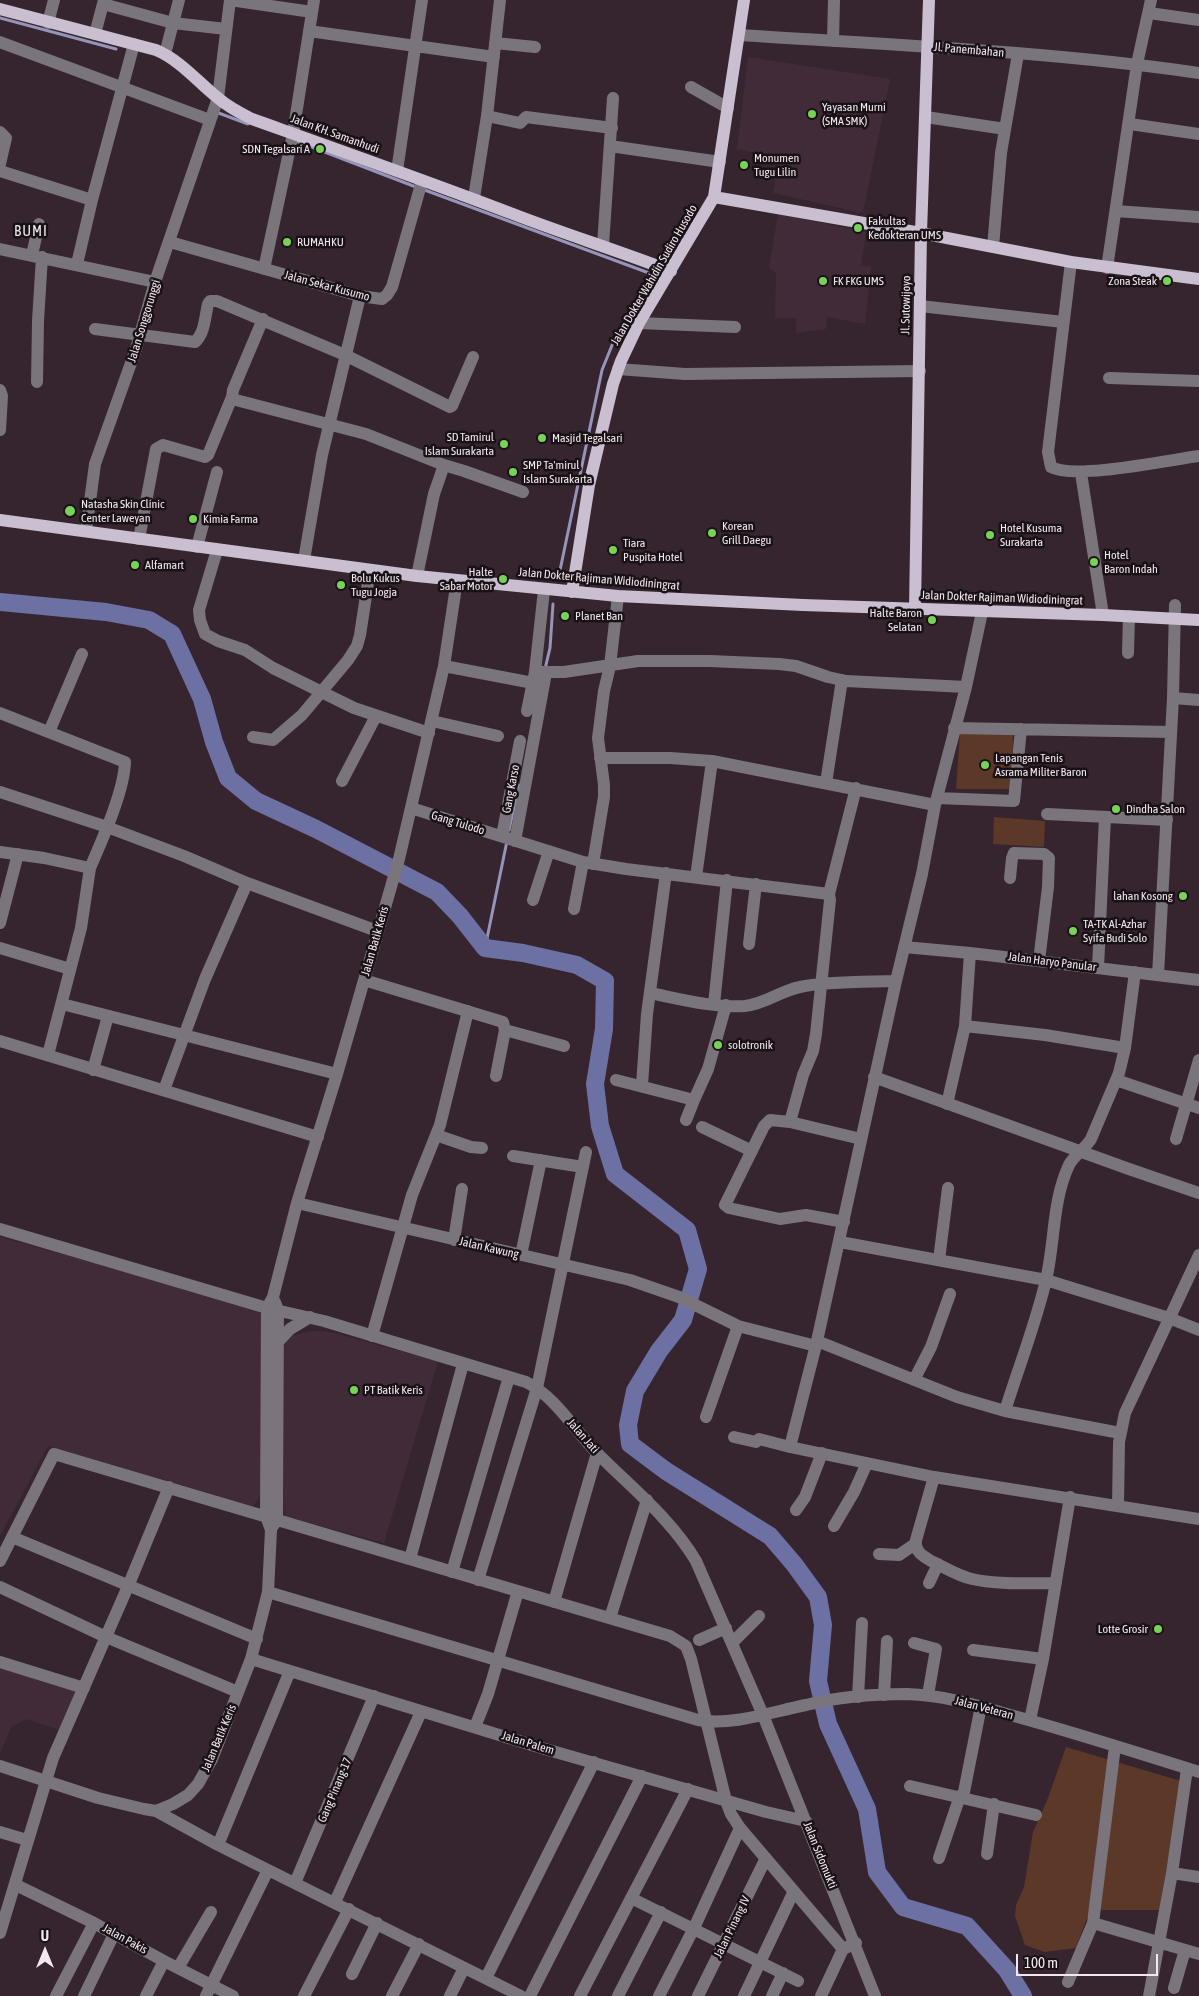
<!DOCTYPE html>
<html>
<head>
<meta charset="utf-8">
<style>
	body { margin:0 }
	#map { position:relative; width:1199px; height:1996px; overflow:hidden; background:#36252f; font-family:"Asap Condensed",sans-serif }
	canvas { display:block }
	.north { position:absolute; left:20px; top:1926px; width:50px; height:50px; -webkit-text-stroke:4px #181115; paint-order:stroke; rotate:0deg; font-size:14px; font-weight:700; line-height:20px; text-align:center; color:#f3e7ee }
	.north::after { content:''; display:block; margin:auto; width:18px; height:22px; background:#f3e7ee; clip-path:polygon(50% 0,100% 100%,50% 72%,0 100%) }
	.scale { position:absolute; left:1016px; top:1954px; width:142px; height:22px; box-sizing:border-box; border:2px solid #f3e7ee; border-top:0; padding-left:6px; font-size:15px; line-height:18px; white-space:nowrap; color:#f3e7ee; -webkit-text-stroke:4px #181115; paint-order:stroke }
</style>
</head>
<body>
<div id="map">
<canvas width="1199" height="1996"></canvas>
<div class="north">U</div>
<div class="scale">100 m</div>
</div>
<script>
const g = document.querySelector('canvas').getContext('2d');
g.lineJoin = 'round';
function fillPath(path, color) { g.fillStyle = color; g.fill(path, 'evenodd'); }
function stroke(path, color, width, dash) { g.strokeStyle = color; g.lineWidth = width; g.lineCap = dash ? 'butt' : 'round'; g.setLineDash(dash || []); g.stroke(path); }
function drawText(font, color, halo, rows, align = 'center') {
  g.font = font + ' "Asap Condensed",sans-serif'; g.lineWidth = 5; g.setLineDash([]); g.textBaseline = 'middle'; g.strokeStyle = halo; g.fillStyle = color; for (const [text, x, y, turn = 0] of rows) {
    g.save(); g.translate(x, y); g.rotate((+turn || 0) * Math.PI / 180); g.textAlign = isNaN(turn) ? turn : align; if (halo) g.strokeText(text, 0, 0); g.fillText(text, 0, 0); g.restore();
  }
}
fillPath(new Path2D(`
	M748,57L890,79L863,213L773,193L779,158L737,149Z
	M778,214L866,232L861,265L871,267L865,324L827,317L826,329L796,333V318H775L776,273L769,268Z
	M0,1237L257,1308L263,1318L261,1495L253,1506L48,1446L0,1536Z
	M311,1331L330,1332L438,1361L384,1543L287,1517L284,1510V1347L287,1341L291,1336Z
	M0,1662L74,1686L75,1695L60,1730L26,1719L12,1726L0,1753Z`), '#422b39');
fillPath(new Path2D(`
	M960,732L1013,734L1012,789H956Z
	M994,817L1045,821L1044,847L993,844Z
	M1066,1747L1181,1781L1160,1910H1090L1076,1948L1045,1952L1025,1945L1015,1916L1016,1905L1024,1887L1033,1832L1048,1798Z`), '#5b3828');
stroke(new Path2D(`
	M0,18L116,49
	M216,112L248,124
	M296,141L416,187
	M422,189L649,273L645,289L617,333L602,370L559,575
	M545,669L550,648L553,604
	M509,830L519,785
	M485,948L507,841`), '#9594ba', 3);
stroke(new Path2D(`
	M0,602L106,612L149,620L172,634L202,699L214,742L228,778L256,801L316,829L437,892L460,916L485,948L523,953L577,965L605,981L604,1029L595,1084L600,1126L615,1174L687,1230L698,1269L683,1320L659,1351L635,1391L628,1425L630,1444L666,1471L770,1536L794,1564L818,1597L823,1625L818,1681L828,1724L867,1809L877,1872L903,1907L967,1926L1007,1970L1023,1996`), '#6d70a3', 18);
stroke(new Path2D(`
	M230,0L312,12
	M103,4L173,23L226,29
	M1149,13L1199,20
	M48,23L54,0
	M309,31L494,57
	M95,34L104,0
	M739,35C892,45 1047,51 1199,73
	M833,41L834,0
	M0,42L210,120
	M495,43L535,47
	M165,54L179,0
	M691,87L728,108
	M487,116L520,123L526,117L612,128
	M926,117L1005,129
	M1130,124L1199,134
	M0,132L6,138L0,164
	M610,146L720,162
	M0,171L92,200
	M397,171L422,0
	M474,198L487,116L500,0
	M1116,211L1199,217
	M170,242L360,296L382,299L387,295L392,287L422,181
	M603,245L613,98
	M993,247L1001,153L1018,54
	M0,249L155,282
	M32,255L39,224
	M1071,262L1048,452L1051,467C1074,480 1169,460 1199,456
	M77,264L92,200L134,44
	M1107,268L1137,64L1151,0
	M264,269L293,134L314,0
	M920,306L1063,322
	M639,323L735,327
	M95,329L195,342C205,333 205,316 208,304L210,301H217L345,355L450,407L452,406L473,357
	M618,369L685,374L920,371
	M1109,378L1199,381
	M37,382L38,321L42,257
	M0,390L2,396L0,430
	M232,397L236,400L366,434L444,465L464,471L523,492
	M1081,473L1103,615
	M86,531L95,464L136,349L155,282L218,98L230,0
	M139,539L156,449L163,445L205,457L208,455L232,397L233,390L263,319
	M197,547L217,472
	M217,550L199,610L200,620L205,634L218,641L245,650L273,668L354,708L429,733
	M304,560L322,455L360,296
	M417,576L434,494L444,465
	M982,612L966,687L935,805L922,874L896,981L817,1341L790,1447L934,1477L1199,1519
	M1128,653L1129,616
	M444,666L533,683
	M535,672H564L638,661H710L779,664L796,666L828,677L846,681L966,687
	M1173,698L1199,700
	M527,711L535,672L544,590
	M0,713L125,762C124,792 102,840 90,868
	M432,721L498,736
	M954,728L1171,732
	M49,732L82,654
	M253,737L273,740L302,715L348,660L357,646L360,635L370,570
	M600,758H670L712,761L935,805
	M342,781L376,716
	M826,783L842,680
	M0,792L107,827L184,856L247,883L377,931
	M937,798L1014,801L1021,729
	M411,808L583,862L626,869L829,894L830,900L816,1034L813,1051L803,1075L790,1122
	M1047,814L1167,820
	M502,836L520,741
	M515,841L546,673
	M0,852L44,858L90,868L81,928L48,1055
	M593,864L604,797V785L598,738L604,691L610,666L618,596
	M696,877L712,761
	M1010,878L1012,858L1014,853L1044,854L1049,858L1048,887L1039,961
	M829,894L856,788
	M533,900L549,851
	M574,909L583,862
	M0,923L18,854
	M749,944L756,884
	M904,947L970,953L1199,980
	M0,948L70,969
	M1098,968L1105,817
	M1158,975L1173,698L1175,605
	M364,980L503,1022L505,1030L496,1076
	M650,993C680,999 714,1008 745,1006C765,1004 780,991 800,987C827,981 867,982 896,981
	M62,1004L337,1074
	M714,1004L727,880
	M965,1026L1045,1035L1125,1048
	M505,1030L564,1046
	M0,1041L318,1137
	M93,1070L108,1016
	M874,1077L1129,1169L1199,1193
	M616,1080L694,1100L708,1069L726,1005
	M1116,1080L1199,1108
	M642,1085L647,1014L666,873
	M164,1090L205,979L247,883
	M947,1104L965,1026L970,953
	M686,1120L694,1100
	M702,1127L752,1151
	M436,1135L471,1147L482,1148
	M1176,1139L1199,1060
	M513,1156L583,1167
	M297,1203L630,1280L679,1297L738,1326L816,1346
	M844,1222L806,1215L780,1219L729,1208L725,1205L764,1126L770,1120L790,1122L861,1139
	M0,1229L267,1308L324,1321L526,1382C557,1398 574,1430 598,1454C633,1489 671,1519 696,1561L763,1715L875,1996
	M454,1240L462,1189
	M840,1242L1046,1280L1169,1318L1199,1330
	M521,1255L541,1160
	M939,1260L948,1188
	M372,1336L412,1195L440,1125L468,1011
	M817,1341L957,1397L1005,1411L1120,1433
	M278,1342L290,1329L310,1317
	M914,1380L931,1347L950,1294
	M1005,1411C1018,1369 1036,1323 1046,1280C1055,1243 1052,1201 1069,1165C1074,1155 1085,1149 1091,1139L1119,1073L1125,1048L1135,972
	M706,1417L738,1326
	M734,1437L756,1442L759,1439L790,1447
	M934,1477L916,1540C914,1552 924,1557 933,1562C946,1568 958,1576 972,1579C999,1585 1029,1583 1056,1583
	M1118,1506L1119,1442L1125,1413L1199,1255
	M796,1510L805,1497L822,1453
	M273,1526L277,1519L278,1310L275,1302
	M834,1526L854,1492L867,1463
	M12,1537L257,1639
	M879,1554L899,1555L915,1544
	M410,1559L463,1364
	M0,1561L54,1454L670,1636L686,1646L691,1659L726,1801L731,1814L740,1828L843,1949L856,1943
	M452,1572L509,1377
	M478,1580L537,1388L586,1152
	M929,1583L938,1564
	M0,1587L106,1637L238,1692
	M268,1592L698,1720C733,1726 771,1712 806,1705C838,1697 873,1694 907,1694C944,1695 979,1706 1014,1716C1076,1733 1138,1753 1199,1772
	M554,1602L597,1453
	M610,1618L647,1500
	M699,1640L726,1628
	M733,1642L759,1616
	M914,1643L936,1649L928,1695
	M973,1650L1043,1659
	M251,1659L545,1749L766,1812L806,1821
	M0,1662L84,1688
	M884,1695L887,1641
	M858,1697L862,1623
	M1030,1720L1043,1659L1070,1497
	M475,1727L488,1694L518,1591
	M0,1766L98,1798L144,1809L156,1811L173,1804L188,1795L198,1784L212,1759L251,1659L268,1592L271,1530L266,1516L267,1308L273,1297L297,1203L337,1074L399,859L444,666L457,580
	M910,1786L1036,1815
	M963,1797L981,1706
	M156,1811L218,1845L521,1996
	M0,1832L27,1840
	M218,1845L290,1671
	M987,1854L994,1804
	M939,1858L960,1796
	M1172,1873L1199,1877
	M295,1883L374,1696
	M16,1885L94,1923L164,1961L233,1996
	M631,1898L798,1981
	M335,1902L421,1712
	M1093,1923L1199,1954
	M0,1933L53,1758L129,1584L169,1487
	M178,1968L211,1912
	M352,1974L377,1923
	M486,1978L594,1762
	M1068,1982L1093,1923L1115,1746
	M1174,1988L1185,1950
	M56,1996L94,1923
	M84,1996L114,1934
	M146,1996L164,1961
	M206,1996L268,1870
	M304,1996L349,1909
	M392,1996L419,1944
	M450,1996L464,1968
	M530,1996L642,1776
	M580,1996L688,1789
	M618,1996L661,1912
	M659,1996L694,1928L740,1828
	M698,1996L766,1858
	M744,1996L793,1893
	M772,1996L783,1973
	M821,1996L843,1949
	M1149,1996L1172,1873L1187,1769`), '#7a757d', 12);
stroke(new Path2D(`
	M0,9L156,50C180,60 198,82 218,98C228,107 240,113 252,119C339,150 427,181 513,214C565,234 619,251 671,271
	M714,197L921,233L1071,262L1199,279
	M0,520L417,576L618,596L803,605L1103,615L1199,620
	M572,592L589,485L613,384L621,361L639,323L714,197L744,0
	M915,610L921,233L929,0`), '#c9bfd0', 12);
for (const [x, y, r, color] of [
	[812,114,5,"#78d258"],
	[320,149,5,"#78d258"],
	[744,165,5,"#78d258"],
	[858,228,5,"#78d258"],
	[287,242,5,"#78d258"],
	[823,281,5,"#78d258"],
	[1167,281,5,"#78d258"],
	[542,438,5,"#78d258"],
	[504,444,5,"#78d258"],
	[513,472,5,"#78d258"],
	[70,511,6,"#78d258"],
	[193,519,5,"#78d258"],
	[712,533,5,"#78d258"],
	[990,535,5,"#78d258"],
	[613,550,5,"#78d258"],
	[1094,562,5,"#78d258"],
	[135,565,5,"#78d258"],
	[503,579,5,"#78d258"],
	[341,585,5,"#78d258"],
	[565,616,5,"#78d258"],
	[932,620,5,"#78d258"],
	[985,765,5,"#78d258"],
	[1116,809,5,"#78d258"],
	[1183,896,5,"#78d258"],
	[1073,931,5,"#78d258"],
	[718,1045,5,"#78d258"],
	[354,1390,5,"#78d258"],
	[1158,1629,5,"#78d258"]
]) { const dot = new Path2D(); dot.arc(x, y, r, 0, 2 * Math.PI); g.fillStyle = color; g.fill(dot); stroke(dot, '#181115', 2); }
drawText('12px', '#f3e7ee', '#181115', [
	["Jl. Panembahan",969,50,5],
	["Jalan KH. Samanhudi",335,134,20],
	["Jalan Dokter Wahidin Sudiro Husodo",654,275,-60],
	["Jalan Sekar Kusumo",327,286,15],
	["Jl. Sutowijoyo",906,305,-89],
	["Jalan Songgorunggi",144,321,-73],
	["Jalan Dokter Rajiman Widiodiningrat",599,579,5],
	["Jalan Dokter Rajiman Widiodiningrat",1002,598,2],
	["Gang Karso",511,789,-79],
	["Gang Tulodo",458,823,17],
	["Jalan Batik Keris",375,941,-74],
	["Jalan Haryo Panular",1052,962,7],
	["Jalan Kawung",489,1248,13],
	["Jalan Jati",583,1436,49],
	["Jalan Veteran",984,1708,15],
	["Jalan Batik Keris",219,1738,-67],
	["Jalan Palem",528,1743,17],
	["Gang Pinang-17",335,1790,-67],
	["Jalan Sidomukti",820,1855,68],
	["Jalan Pinang IV",732,1927,-64],
	["Jalan Pakis",125,1939,29]
]);
drawText('12px', '#f3e7ee', '#181115', [
	["Yayasan Murni",822,107],
	["(SMA SMK)",822,121],
	["SDN Tegalsari A",310,149,"right"],
	["Monumen",754,158],
	["Tugu Lilin",754,172],
	["Fakultas",868,221],
	["Kedokteran UMS",868,235],
	["RUMAHKU",297,242],
	["FK FKG UMS",833,281],
	["Zona Steak",1157,281,"right"],
	["SD Tamirul",494,437,"right"],
	["Islam Surakarta",494,451,"right"],
	["Masjid Tegalsari",552,438],
	["SMP Ta'mirul",523,465],
	["Islam Surakarta",523,479],
	["Natasha Skin Clinic",81,504],
	["Center Laweyan",81,518],
	["Kimia Farma",203,519],
	["Korean",722,526],
	["Grill Daegu",722,540],
	["Hotel Kusuma",1000,528],
	["Surakarta",1000,542],
	["Tiara",623,543],
	["Puspita Hotel",623,557],
	["Hotel",1104,555],
	["Baron Indah",1104,569],
	["Alfamart",145,565],
	["Halte",493,572,"right"],
	["Sabar Motor",493,586,"right"],
	["Bolu Kukus",351,578],
	["Tugu Jogja",351,592],
	["Halte Baron",922,613,"right"],
	["Selatan",922,627,"right"],
	["Planet Ban",575,616],
	["Lapangan Tenis",995,758],
	["Asrama Militer Baron",995,772],
	["Dindha Salon",1126,809],
	["lahan Kosong",1173,896,"right"],
	["TA-TK Al-Azhar",1083,924],
	["Syifa Budi Solo",1083,938],
	["solotronik",728,1045],
	["PT Batik Keris",364,1390],
	["Lotte Grosir",1148,1629,"right"]
], 'left');
g.letterSpacing = '1px';
drawText('15px', '#f3e7ee', '#181115', [
	["BUMI",31,231]
]);
g.letterSpacing = '0px';
</script>
</body>
</html>
